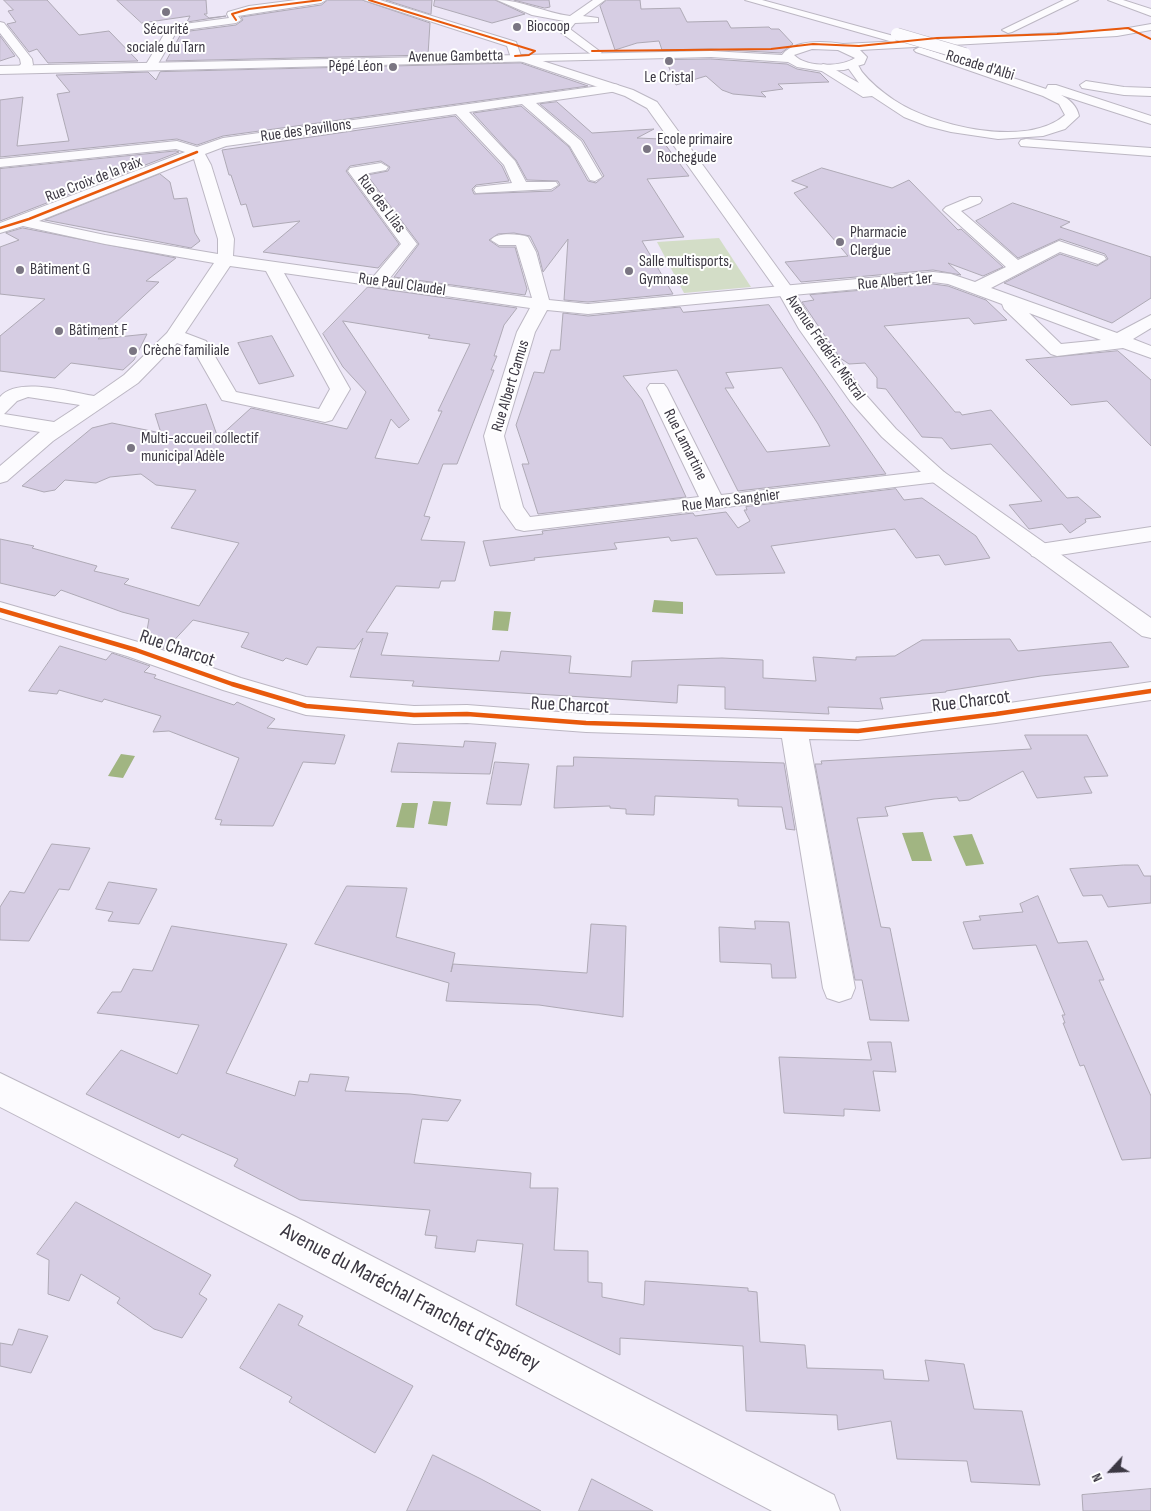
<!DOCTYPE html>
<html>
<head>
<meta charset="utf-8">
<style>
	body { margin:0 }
	#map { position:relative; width:1151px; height:1511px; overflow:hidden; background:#ede7f7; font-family:"Sofia Sans Condensed",sans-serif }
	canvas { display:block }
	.north { position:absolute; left:1086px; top:1446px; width:50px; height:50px; -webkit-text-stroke:4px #fff; paint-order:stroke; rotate:245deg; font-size:14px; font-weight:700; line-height:20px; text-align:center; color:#3c3843 }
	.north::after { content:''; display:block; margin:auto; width:18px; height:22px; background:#3c3843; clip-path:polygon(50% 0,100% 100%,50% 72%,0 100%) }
</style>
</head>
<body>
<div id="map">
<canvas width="1151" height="1511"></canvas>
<div class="north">N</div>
</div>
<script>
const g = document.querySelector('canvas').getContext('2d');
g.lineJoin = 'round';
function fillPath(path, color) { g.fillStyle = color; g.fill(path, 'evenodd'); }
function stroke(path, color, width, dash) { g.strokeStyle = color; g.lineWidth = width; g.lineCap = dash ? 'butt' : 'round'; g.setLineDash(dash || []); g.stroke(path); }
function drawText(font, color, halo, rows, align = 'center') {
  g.font = font + ' "Sofia Sans Condensed",sans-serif'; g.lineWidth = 4; g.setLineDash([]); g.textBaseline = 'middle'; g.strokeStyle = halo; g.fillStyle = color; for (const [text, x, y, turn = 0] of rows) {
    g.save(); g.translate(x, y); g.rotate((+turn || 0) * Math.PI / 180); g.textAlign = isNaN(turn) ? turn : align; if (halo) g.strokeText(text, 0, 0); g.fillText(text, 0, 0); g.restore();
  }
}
fillPath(new Path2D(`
	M719,238L751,287L684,293L657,242Z`), '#d3ddc7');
fillPath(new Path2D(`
	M654,600L683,602V614L652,612Z
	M494,611L511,612L508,631L492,630Z
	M121,754L135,756L123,778L108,776Z
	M433,801L451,802L447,826L428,824Z
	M402,803H418L414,828L396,827Z
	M923,832L932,861H912L902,833Z
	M972,834L984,864L966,866L953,836Z`), '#a1b582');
const building = new Path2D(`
	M4,0H47L79,35L109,31L138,61L48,63L37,49L29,52L7,24L16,22L8,11L13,10Z
	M117,0H206L207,14H204L209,18L226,16L187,22L190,16L142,23Z
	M328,0H362L430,23L428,55L166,61L182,32L236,25L243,20L241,17L321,5Z
	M386,0H432L431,14Z
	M435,0H495L525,14L492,23L434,6Z
	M514,0H549L550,7L545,8Z
	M607,0H640L641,9L680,8L687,22L727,21L731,28L769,27L771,29H779L793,44L781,53L711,49L662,50L659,41L637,43L615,50L600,6Z
	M0,36L15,56L0,61Z
	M711,59L787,64L797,69L820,73L829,82L778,84L783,89L761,92L766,97L733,94L722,90L706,76L676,85L666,60Z
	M521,63L588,86L223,136L197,145L177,139L0,157V100L23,97L17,146L69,141L57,94L70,92L56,75L148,72L156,80L160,72Z
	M557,102L592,133L654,129L637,138L661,139L689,176L647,179L684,237L642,241L673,294L588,302L564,300L568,239L543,272L538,252L530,236L514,233L498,234L489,240L499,247H515L527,289L525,295L394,277L419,244L367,175L388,171L390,167L381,161L350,166L346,171L399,244L378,268L263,252L300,221L253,227L246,204L241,205L231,175H229L222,150L455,116L502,166L509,181L476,185L472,189L474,194L552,191L560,185L558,181L527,180L516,160L473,113L521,106L569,147L588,181L596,183L604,176L583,140L540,104Z
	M176,151L179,152L0,221V169Z
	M822,168L892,188L909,180L958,230L961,229L1003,267L983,276L948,263L961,275L933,270L801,282L785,262L848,256L794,193L808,187L792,181Z
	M160,174L170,182L174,199L187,198L195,233L200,241L191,248L45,220Z
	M1013,203L1070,222L1060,227L1151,257V298L1112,323L1004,283L1060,254L1097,266L1108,259L1105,254L1060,239L1018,258L976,221Z
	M23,228L176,258L146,281L159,282L98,339L147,334L134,360L123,370L71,363L55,378L0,371V336L45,299L0,294V247L19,240L6,233Z
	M933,284L948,286L986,300L1007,320L974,324L969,318L884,326L955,412H960L962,415L991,410L1067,498L1078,497L1101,517L1085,519L1086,522L1070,533L1062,524L1029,529L1009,505L1042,501L991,444L951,449L942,438L922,437L886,389L877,388V378L865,363L849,364L840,358L802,302L814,300L810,295Z
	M368,287L517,308L504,325L494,356H497L491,370H494L457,464H443L424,516L430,517L421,540L465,542L455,581H441L439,588L396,586L366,632L388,633L381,655L499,661L501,651L571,656L569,673L631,677L632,661L722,658L763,660V678L816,681L813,657L856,660V657L895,656L922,640L1010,639L1018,651L1111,642L1129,667L1041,676L946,691V692L880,698L883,709L828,707L829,714L725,709V687L678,685L677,703L412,686L414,681L350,677L363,638L355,649L317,647L307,665L286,658L283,661L241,647L249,633L193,620L166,649L145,642L149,619L122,612L61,590L55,596L0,583V539L34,546L32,548L97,566L94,571L129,579L124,584L199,606L239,543L171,528L196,490L156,485L141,474L110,477L96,483L65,480L55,490L44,492L22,486L92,428L112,423L161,433L155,414L206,404L218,438L251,408L347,429L366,392L343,367L323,334ZM343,321L430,335L428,338L470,344L438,411H442L418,464L375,458L391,419L399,428L409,420Z
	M769,305L886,474L738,491L677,370L623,376L642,400L686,497L538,514L522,464H529L516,425L534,372L544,373L551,350H560L563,313L588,316L680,307L683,312ZM782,368L818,424L830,446L767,452L725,388H734L726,373Z
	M272,336L294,376L259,384L238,343Z
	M1118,351L1151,380V446L1107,401L1071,405L1026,360Z
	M896,489L904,500L922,498L976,536L990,558L945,565L939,555L916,558L895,529L771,546L785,573L716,575L697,538L671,541L669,537L614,543L617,549L534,558L535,560L490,566L483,541L543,534L542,531L693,513L695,516L726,512L738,528L750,521L744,510H747L746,507Z
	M60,646L106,660L112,653L150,666L144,672L156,675L154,678L234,705L237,702L275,719L267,728L345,735L335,764L303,762L273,826L220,825L222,820L215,819L239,758L169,731L153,732L161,716L104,699L102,702L59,690L57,694L29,691Z
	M1025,735H1087L1108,776L1084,777L1092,793L1037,798L1023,771L969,800L959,801L957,797L934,799L885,807L888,816L857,818L881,927L890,928L909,1021L870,1020L862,980H855L815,764H822L821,761L1031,749Z
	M465,741L496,743L490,774L391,772L398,743L463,747Z
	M574,757L784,763L795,830L786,829L782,807L738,806V799L655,796L654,815L626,814V809L610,808V806L554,808L557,766H573Z
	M495,762L529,764L521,805L487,804Z
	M52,844L90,848L69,890L59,889L29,941L0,940V907L10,891L24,893Z
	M1124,865H1138L1144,876H1151V903L1108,907L1102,895L1083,896L1070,869Z
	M109,882L157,889L139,924L108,921L113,912L96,909Z
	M347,886L407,888L396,937L455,953L451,972L453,964L587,973L591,924L626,926L623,1017L539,1005L446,1001L449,983L315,944Z
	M1038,896L1058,943L1087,941L1104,980H1099L1151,1096V1158L1122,1160L1084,1065L1080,1066L1063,1023H1065L1062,1015H1065L1036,945L973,949L963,922L981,920L979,916L1023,912L1020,904Z
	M755,921L789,922L796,978H772L771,964L720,962L719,927L755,929Z
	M172,926L287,944L226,1073L295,1096L299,1081L308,1082L310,1074L349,1077L345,1091L410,1094L461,1100L448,1121L422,1119L414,1163L531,1173L530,1188H558L554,1250L588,1251V1282L602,1283V1297L644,1305L645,1281L748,1288V1291L757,1292L760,1342L805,1345L807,1368L883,1370L884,1379L929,1381L925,1360L964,1364L974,1409L1022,1411L1040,1485L971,1482L967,1461L897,1459L891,1421L838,1430L837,1415L746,1411L743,1346L620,1338V1355L516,1305L523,1244L477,1240L475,1252L435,1248L437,1236L425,1235L430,1210L300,1200L234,1166L238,1159L182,1134L179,1138L86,1094L121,1050L177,1074L199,1025L97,1013L112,992H121L133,969L152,971Z
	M868,1042H891L896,1072L873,1071L880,1111L844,1109V1116L784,1113L779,1057L871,1060Z
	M76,1202L211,1275L199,1294L207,1299L182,1338L154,1329L117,1303L120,1298L81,1274L69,1301L48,1294L49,1260L37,1254Z
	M279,1304L303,1316L298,1325L413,1386L375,1453L289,1402L292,1397L240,1368Z
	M19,1329L48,1336L31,1373L0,1366V1343L12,1345Z
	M433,1455L481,1479L541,1511H407Z
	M592,1479L653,1511H579Z
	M1151,1489V1511H1083L1082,1495Z`);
fillPath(building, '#d6cde3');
stroke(building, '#aea9b5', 1);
const street = new Path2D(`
	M296,0H326L321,3L238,16L241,20L236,23L177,31L155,69L151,70L145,66L169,26L229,18L227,14L228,12L249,6Z
	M364,0H380L516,42L521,56L519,58H511L507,46Z
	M497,0C522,0 545,13 570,16L593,0H605L583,16L598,18V22L575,23L570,29L602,53L596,56L592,55L560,32L558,30L564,21L532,15Z
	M1064,0H1078L1012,32L1008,33L1002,30Z
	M1108,0H1123L1151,9V16Z
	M0,22L4,23L32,59L33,65L22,73L16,69L21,64L20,59L0,33Z
	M614,84L618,85L620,88L618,91L536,103L581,141L602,177L595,181L590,180L570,146L522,104L469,112L515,161L526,182H556L558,185L551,189L476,193L474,190L476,187L512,183L504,165L456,114L226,146L205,154L211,165L234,239L233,256L374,276L401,244L348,171L350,168L381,163L388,167L386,170L364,174L417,244L390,278L532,298L516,245H499L491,240C497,232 518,234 528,237L536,252L549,300L588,304L933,272L951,274L975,282L1006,267L943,210L946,207L970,197H980L982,200L980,203L961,211L1018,260L1059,241L1104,256L1106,259L1098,264L1060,252L991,288L1117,333L1151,315V328L1133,339L1151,346V358L1123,348L1057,356L1051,354L1004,309L1002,304L948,284L933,282L588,314L547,310L535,332L504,436L523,507L530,517L699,497L647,388L650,384H664L667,388L721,495L937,470L944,472L948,476L944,480L937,482L524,531L516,529L501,508L484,436L517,332L530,308L284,273L350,389L332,420L325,422L222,400L193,349L177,343L138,383L53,441L7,481L0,483V466L40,432L0,425V397C17,376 70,392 94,396L124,375L167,333L214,263L105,244L23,226L0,233V223L185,152L176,149L0,167V159L177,141L197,147L223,138ZM194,159L218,239V254L105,235L39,221ZM230,266L266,271L330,389L319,409L236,392L206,341L185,333ZM1029,313L1101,340L1061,344ZM28,397L80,405L54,422L4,414L17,401Z
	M1151,527V541L1040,558L1032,556L1029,551L1032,546L1040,544Z
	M0,602L145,644L241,678L306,697L414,706L467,705L586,714L858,722L996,705L1151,682V700L996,723L858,740L809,739L855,988L851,998L839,1002L827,998L823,988L782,738L586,732L467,723L414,724L306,715L223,690L127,656L0,618Z`);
const secondary = new Path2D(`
	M524,55L633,90L657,102L792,288L816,328L864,393L896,429L944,472L1151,618V638L1142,636L930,480L882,437L850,401L799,329L778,292L647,108L625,96L520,61L518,59Z
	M0,1073L298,1218L834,1495L840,1511H772L270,1246L0,1107Z`);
const primary = new Path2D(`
	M1151,24V30L1117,36L860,50L867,57L864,64L844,70L822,71L797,67L788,62L711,57L0,74V66L711,51L782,55C794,39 825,41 843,44L1117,30ZM812,49L838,50L855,58C842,67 806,68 794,55Z`);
const highway = new Path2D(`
	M745,0H762L901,38L903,40L897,43L893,42Z
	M920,47L1046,89L1048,85H1056L1151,116V124L1061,95C1069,99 1077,106 1079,116L1065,129L1043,136L998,139L951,132L927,126L904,117L872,96L863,97L817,68L823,64L827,65L859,83L846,65L852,61C858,63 859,67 862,72C871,83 882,92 894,100C933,126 1027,149 1065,115L1059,104L1043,96L916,52L914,50Z
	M1086,81L1124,87L1151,88V96L1124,95L1082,88L1080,85Z
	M1026,139L1151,148V156L1021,146L1019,143L1021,140Z`);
stroke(street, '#bcb7c3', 2);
stroke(secondary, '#bcb7c3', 2);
stroke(primary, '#bcb7c3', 2);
stroke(highway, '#bcb7c3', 2);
fillPath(street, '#fcfbfe');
fillPath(secondary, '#fcfbfe');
fillPath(primary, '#fcfbfe');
fillPath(highway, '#fcfbfe');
const highwayBridge = new Path2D(`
	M897,34L965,54`);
stroke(highwayBridge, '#bcb7c3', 13, []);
stroke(highwayBridge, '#fcfbfe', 12);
stroke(new Path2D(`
	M369,0L535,51L529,55L515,56
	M236,20L232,14L249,9L321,0
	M592,51L771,49L813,44L859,46L937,38L1057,34L1128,28L1151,39`), '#e8590c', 2);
stroke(new Path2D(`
	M0,228L29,219L197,152`), '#e8590c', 2.5);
stroke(new Path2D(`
	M0,610L136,650L232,684L306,706L414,715L467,714L586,723L858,731L996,714L1151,691`), '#e8590c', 4.5);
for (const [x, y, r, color] of [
	[166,12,5,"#7a7582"],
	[517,27,5,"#7a7582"],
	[669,61,5,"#7a7582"],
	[393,67,5,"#7a7582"],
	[647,149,5,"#7a7582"],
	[840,242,5,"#7a7582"],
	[20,270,5,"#7a7582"],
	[629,271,5,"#7a7582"],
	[59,331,5,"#7a7582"],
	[133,351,5,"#7a7582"],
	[131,448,5,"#7a7582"]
]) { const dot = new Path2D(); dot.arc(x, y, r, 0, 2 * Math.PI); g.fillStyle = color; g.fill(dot); stroke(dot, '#fff', 2); }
drawText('16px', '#3c3843', '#fff', [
	["Biocoop",527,27],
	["Sécurité",166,30,"center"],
	["sociale du Tarn",166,48,"center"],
	["Pépé Léon",383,67,"right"],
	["Le Cristal",669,78,"center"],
	["Ecole primaire",657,140],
	["Rochegude",657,158],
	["Pharmacie",850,233],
	["Clergue",850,251],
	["Salle multisports,",639,262],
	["Gymnase",639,280],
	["Bâtiment G",30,270],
	["Bâtiment F",69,331],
	["Crèche familiale",143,351],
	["Multi-accueil collectif",141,439],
	["municipal Adèle",141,457]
], 'left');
drawText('16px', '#3c3843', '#fff', [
	["Avenue Gambetta",456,57,-1],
	["Rocade d'Albi",980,66,17],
	["Rue des Pavillons",306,131,-8],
	["Rue Croix de la Paix",94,180,-21],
	["Rue des Lilas",381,204,53],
	["Rue Albert 1er",895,282,-5],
	["Rue Paul Claudel",402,285,8],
	["Avenue Frédéric Mistral",825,348,55],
	["Rue Albert Camus",511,386,-73],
	["Rue Lamartine",685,445,63],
	["Rue Marc Sangnier",731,501,-7]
]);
drawText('19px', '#3c3843', '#fff', [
	["Rue Charcot",177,649,19],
	["Rue Charcot",971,702,-7],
	["Rue Charcot",570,706,3]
]);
drawText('22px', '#3c3843', '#fff', [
	["Avenue du Maréchal Franchet d'Espérey",410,1298,28]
]);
</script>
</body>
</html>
